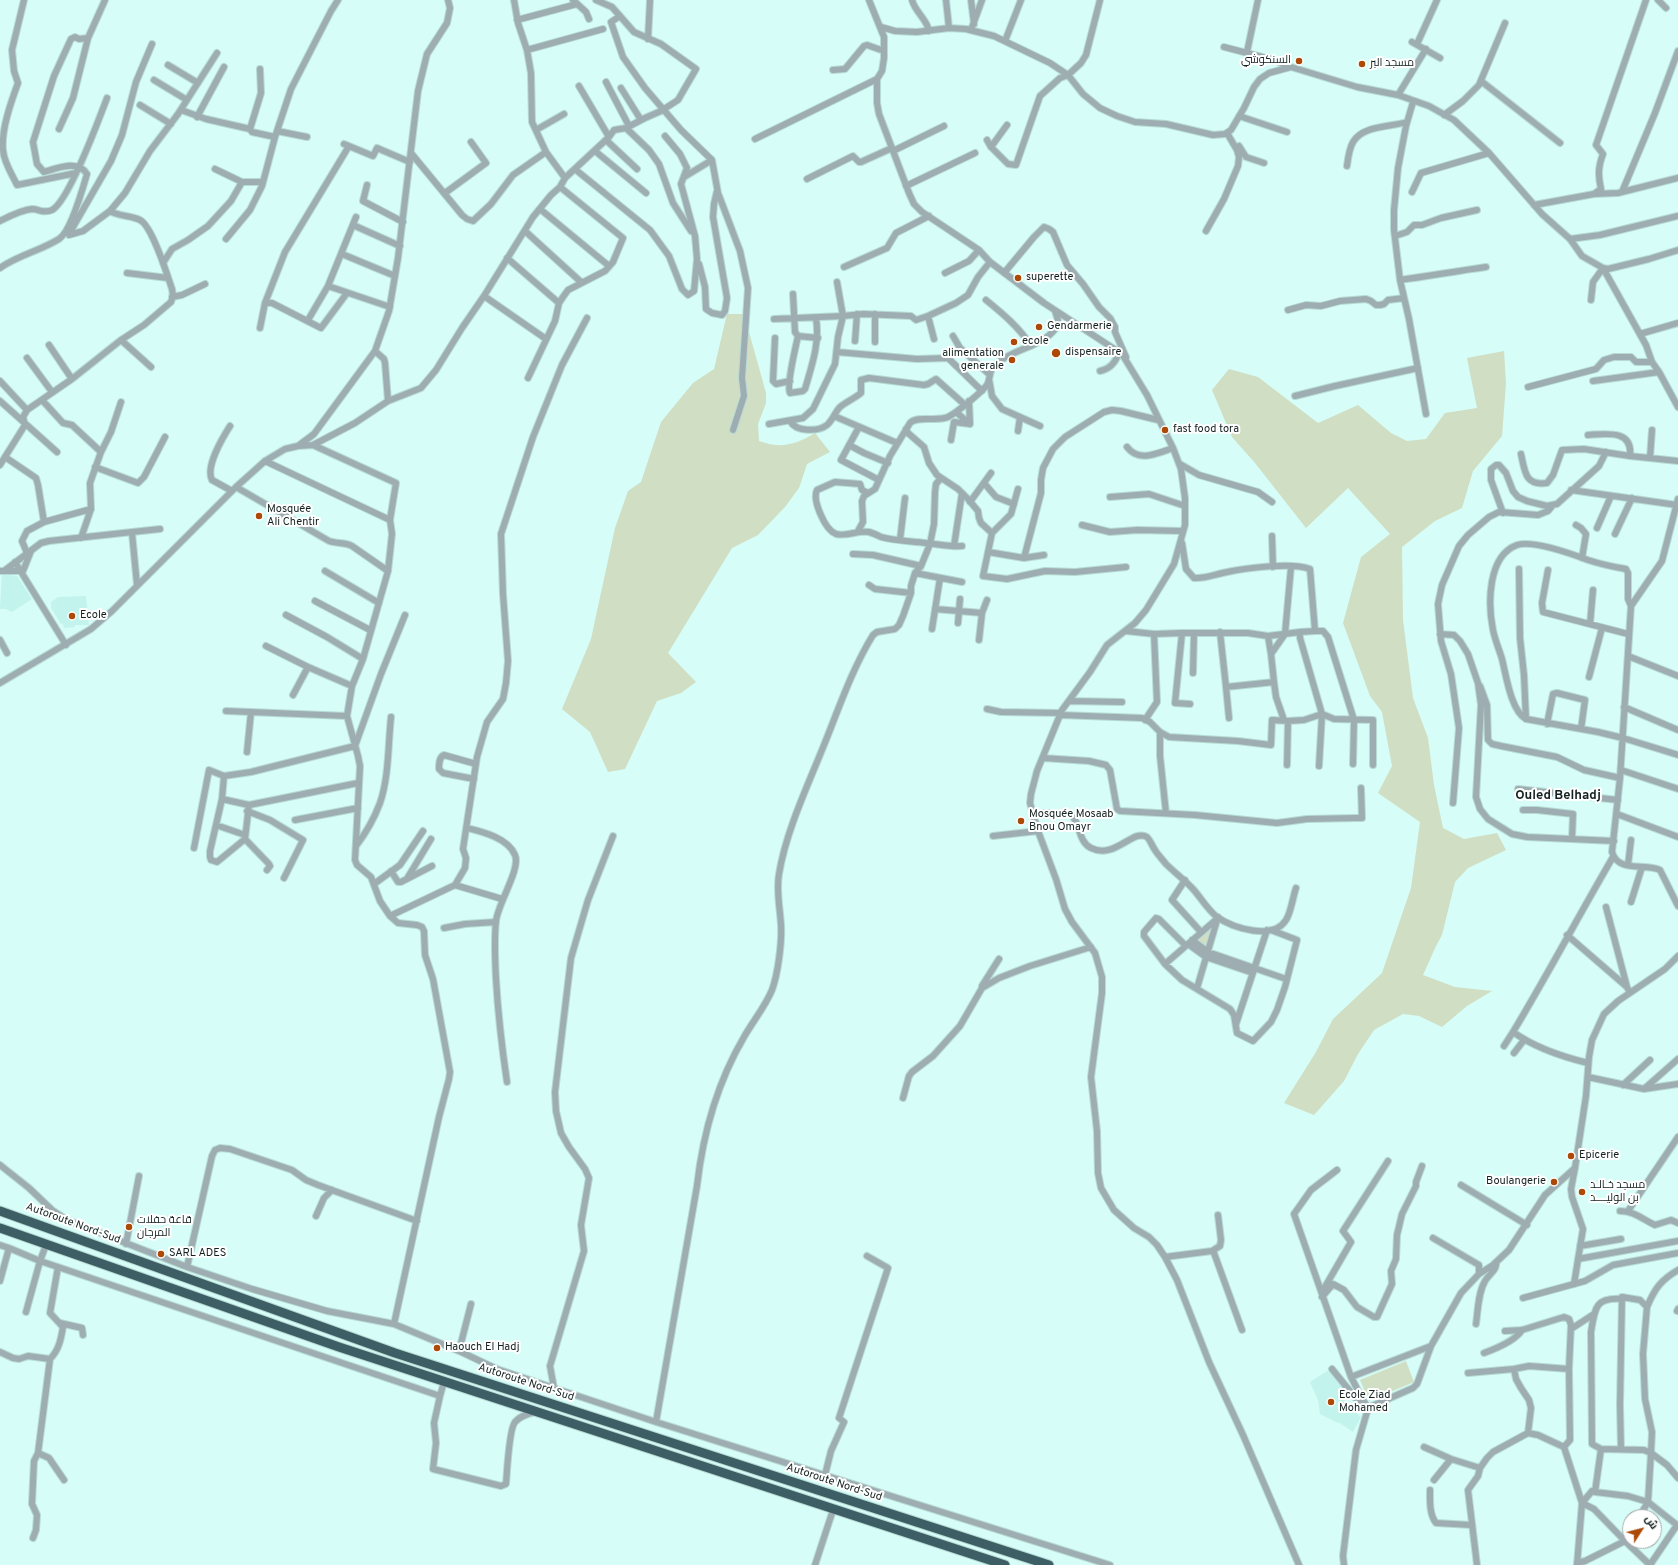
<!DOCTYPE html>
<html>
<head>
<meta charset="utf-8">
<style>
	body { margin:0 }
	#map { position:relative; width:1678px; height:1565px; overflow:hidden; background:#d6fdf7; font-family:Overpass,Cairo,sans-serif }
	canvas { display:block }
	.north { position:absolute; left:1622px; top:1509px; width:40px; height:40px; box-sizing:border-box; background:#fff; border:1px solid #a0a6a5; border-radius:50%; rotate:54deg; font-size:11px; font-weight:700; line-height:16px; text-align:center; color:#12211f }
	.north::after { content:''; display:block; margin:auto; width:14px; height:18px; background:#ab4905; clip-path:polygon(50% 0,100% 100%,50% 72%,0 100%) }
</style>
</head>
<body>
<div id="map">
<canvas width="1678" height="1565"></canvas>
<div class="north">ش</div>
</div>
<script>
const g = document.querySelector('canvas').getContext('2d');
g.lineJoin = 'round';
function fillPath(path, color) { g.fillStyle = color; g.fill(path, 'evenodd'); }
function stroke(path, color, width, dash) { g.strokeStyle = color; g.lineWidth = width; g.lineCap = dash ? 'butt' : 'round'; g.setLineDash(dash || []); g.stroke(path); }
function drawText(font, color, halo, rows, align = 'center') {
  g.font = font + ' Overpass,Cairo,sans-serif'; g.lineWidth = 4; g.setLineDash([]); g.textBaseline = 'middle'; g.strokeStyle = halo; g.fillStyle = color; for (const [text, x, y, turn = 0] of rows) {
    g.save(); g.translate(x, y); g.rotate((+turn || 0) * Math.PI / 180); g.textAlign = isNaN(turn) ? turn : align; if (halo) g.strokeText(text, 0, 0); g.fillText(text, 0, 0); g.restore();
  }
}
fillPath(new Path2D(`
	M2,574L17,576L32,599L12,612L6,609H0Z
	M86,596L89,625H75V627L64,628L63,624H61L51,608V602L58,597Z
	M1327,1371L1333,1372L1348,1393L1344,1403L1361,1417L1353,1432L1338,1422V1423L1320,1414L1318,1400L1310,1382Z`), '#c3f3ed');
fillPath(new Path2D(`
	M727,314H744L766,393V403L758,424L759,441C781,449 795,445 815,433L830,452L807,464L799,488L785,507L758,535L732,548L668,653L696,682L681,693L657,701L625,769L608,772L590,732L562,709L591,639L615,528L628,491L641,482L661,422L693,383L714,369Z
	M1504,351L1506,383L1502,436L1473,471L1462,508L1435,521L1402,547L1403,620L1413,698L1428,738L1434,785L1443,828L1464,839L1497,833L1506,850L1468,868L1455,882L1442,935L1436,946L1423,975L1455,987L1492,991L1467,1006L1442,1027L1419,1016L1403,1014L1374,1030L1358,1054L1344,1081L1314,1115L1284,1103L1316,1052L1333,1019L1382,973L1411,888L1420,822L1378,793L1392,766L1382,712L1370,696L1343,623L1361,557L1390,534L1348,488L1306,528L1255,463L1232,437L1212,390L1229,369L1258,377L1318,423L1358,405L1391,433L1407,441L1426,439L1445,413L1477,408L1467,358Z
	M1212,927L1206,947L1197,941Z
	M1406,1361L1414,1382L1369,1401L1360,1380Z`), '#d0dec3');
const minor = new Path2D(`
	M24,0L12,50L14,71L18,83C11,102 1,130 3,150C4,163 12,174 17,185L76,173
	M573,0L586,12L589,19
	M596,0L612,7L634,32L661,44L696,69L678,100L661,111L645,118L626,128L614,130L609,137
	M869,0L884,37V58L882,71L877,79V103L879,114L909,193L914,204L922,212L979,250L990,262L1044,303L1122,354L1147,395L1173,448L1181,469L1185,498V525L1174,564L1146,610L1135,623L1107,645L1090,672L1062,710L1037,771L1031,794L1030,803L1038,831L1056,879L1065,909L1072,922L1095,953L1102,977V993L1091,1077L1097,1131L1098,1173L1101,1188L1114,1210L1134,1228L1149,1237L1157,1245L1165,1257L1177,1280L1209,1362L1243,1435L1299,1565
	M912,0C915,12 927,19 929,31
	M946,0L949,28
	M971,0L974,24
	M1658,0L1666,8
	M620,16L611,22L623,57L645,88L681,130L712,160L718,193L740,251L748,288L742,378L744,396L733,430
	M517,20L577,4
	M881,27L895,31L917,32L949,28L966,29L994,36L1050,63L1068,75L1083,94L1100,108L1117,116L1135,122L1166,124L1213,135L1225,134L1231,130L1244,108L1254,87L1260,79L1269,73L1291,67L1357,87L1398,95L1429,106L1454,120L1489,153L1542,214L1570,239L1582,256L1603,268L1646,345L1652,362L1659,372L1678,407
	M971,30L982,0
	M648,39L650,0
	M1005,41L1021,0
	M1412,42L1440,58
	M1417,44L1437,0
	M1224,47L1274,60L1291,67
	M527,50L603,29
	M1247,52L1258,0
	M168,65L198,83
	M260,69L261,93L250,129L252,132L275,137
	M833,70L845,69L864,46L867,45L884,51
	M154,80L187,100
	M1481,81L1560,143
	M606,82L629,126
	M621,88L641,120
	M1398,95L1426,49
	M1413,102L1406,126L1398,168L1394,210V230L1400,280L1409,319L1426,414
	M140,105L171,124
	M181,110L206,119L250,129
	M1444,115L1463,101L1479,85L1505,23
	M1239,116L1287,132
	M197,117L224,67
	M626,128L649,150L659,164L673,203L691,231
	M59,129L73,98L88,38L105,0
	M536,130L564,114
	M277,131L307,137
	M755,139L877,79
	M606,140L637,169
	M987,140L991,147L1008,164L1016,165L1040,96L1060,78L1068,75L1081,63L1086,55L1100,0
	M344,144L373,156L377,148L410,162
	M1239,146L1246,157L1264,163
	M991,147L1007,125
	M595,151L646,193
	M893,151L944,126
	M411,153L462,215L467,219L473,221L491,204L513,175L546,152L532,122L531,73L527,50L518,23L514,0
	M1347,166C1348,158 1349,149 1353,142C1363,125 1391,127 1407,122
	M215,169L242,182
	M576,170L650,230L669,256L682,289L688,295L694,291L697,259L695,236L681,184L687,168L680,154L665,136
	M684,177L712,160
	M565,178L609,137L579,86
	M807,179L853,156L859,162H861L892,148
	M367,185L363,201L403,222
	M906,186L975,153
	M1412,192L1421,173L1489,153
	M1622,192L1655,113L1678,51
	M445,193L486,163L471,142
	M1594,194L1601,189C1598,176 1598,167 1603,154L1596,145L1646,0
	M1534,205L1594,194L1618,193L1678,178
	M540,209L609,266
	M0,221C10,216 21,210 32,209C39,209 44,214 52,210C69,201 99,119 107,98
	M353,225L400,246
	M525,231L581,282
	M1206,231L1224,199L1238,166L1239,157L1237,150L1227,133
	M69,234L111,161L122,135L136,82L152,44
	M69,235L83,231L110,211
	M1395,236L1407,232L1414,225H1422L1441,218L1477,210
	M226,239L250,210L262,186L275,137L291,89L331,11L338,0
	M1570,239L1600,235L1678,216
	M342,254L395,276
	M507,258L559,303
	M163,263L172,249L188,240L208,226L231,201L242,182H263
	M699,264L705,287L706,309L712,313L722,315L725,311L727,298L713,217L714,204L717,191
	M844,267L887,248L896,233L929,216
	M0,268C18,255 40,251 59,239C70,232 83,188 87,174C78,159 57,168 44,172L37,164L33,142L54,76L71,39L75,37L79,39L88,38
	M127,273L168,278
	M945,273L969,261L979,250
	M1004,273L1034,237L1044,227L1049,229L1053,232L1067,265L1083,284L1099,307L1110,318L1115,327V332L1126,357
	M1400,280C1429,276 1457,271 1486,267
	M328,286L390,307
	M793,294L795,332L798,336C796,346 786,386 790,393L803,391L805,389C812,365 820,343 816,318
	M484,296L546,339
	M172,297L182,295L205,284
	M986,300C1002,313 1020,328 1031,346
	M1591,300L1593,282L1603,268L1608,269L1649,259L1678,250
	M265,303L285,252L349,146
	M1288,310L1306,305L1321,306L1340,301L1366,299L1371,301L1376,305H1380L1384,304L1388,300L1404,298
	M928,316L934,339
	M774,319L843,316L837,282
	M308,320L328,286L356,217
	M260,328L265,303H272L321,328L347,293
	M1640,334L1678,323
	M798,336L818,338
	M953,336L960,348L989,374
	M775,338L773,381L776,384L790,381
	M121,340L151,367
	M855,341L857,314
	M875,342V314
	M49,345L72,379
	M837,352L917,359L948,358L982,391
	M27,358L52,392
	M1100,371C1110,369 1116,362 1119,352
	M528,378L555,321L559,303L563,297L568,290L605,271L613,262L623,238L560,187
	M989,379L992,396L1002,409L1040,426
	M0,381L27,410
	M1593,381L1659,372
	M1528,387L1596,369L1604,360L1614,357H1631L1636,362H1652
	M1295,396L1335,386L1418,368
	M42,400L63,423L72,425L101,452
	M0,401L57,452
	M388,401L421,388L436,370L462,328L484,296L533,217L551,195L560,187L565,178L546,152
	M956,412L970,424L969,401
	M834,416L897,443
	M790,421C796,432 818,432 827,425C833,420 835,412 840,407C846,402 855,398 861,393V380L869,378L924,385L928,384L936,379L964,404H966
	M769,424L803,418L813,409L835,364L838,337L843,316L863,314L911,316L916,320L928,316L956,303L968,295L978,277L990,262
	M230,426C223,437 205,467 212,480L232,491
	M859,427L841,460L879,480
	M906,429L908,433L924,447L929,463L937,475L958,489L968,499L978,511L979,518L981,523L992,533
	M1018,431L1020,417
	M1588,435C1606,434 1633,429 1630,456L1678,461
	M951,440L954,422L970,424
	M313,445L355,423L388,401L385,363L384,359L375,351
	M849,445L864,453L888,463
	M298,446L313,445L396,483L390,520L392,534L388,571L363,659L352,686L347,716L358,756L360,766L355,860L357,865L371,877L380,901L390,916L398,923L417,925L422,927L424,931L425,955L433,979L450,1072L449,1079L439,1117L394,1324
	M1127,447C1139,463 1158,453 1173,448
	M1521,454C1525,472 1525,486 1547,483L1553,475L1562,450L1584,449L1630,456
	M5,457L36,478L38,485L44,522
	M1650,458L1652,430
	M265,461L390,520
	M1180,464L1199,475L1258,492L1272,502
	M0,465L25,425L23,417L27,410L72,379L121,340L144,325L171,302L173,296L172,289C167,274 152,226 140,220C130,215 120,217 110,211L125,193L150,151L178,114L217,53
	M95,467L138,483L144,477L165,437
	M984,483L996,497L1014,504
	M236,487L329,541C337,544 345,542 352,546L388,571
	M1018,489L1011,514L992,533L983,576L1007,579L1045,571L1075,572L1126,567
	M1571,490L1677,505
	M868,493L862,490L860,484L835,482L817,490C812,500 825,530 836,534C848,537 856,530 869,532C873,533 877,535 881,537C895,541 911,541 926,543C938,544 950,547 962,546
	M1110,497L1149,494L1185,506
	M1678,499L1662,561L1631,606L1620,778L1612,852C1618,873 1645,863 1660,870L1678,906
	M970,502L991,473
	M1503,513L1491,480V469L1496,465H1499L1506,473L1513,491L1518,497L1527,501L1547,506L1557,504L1599,466L1606,452
	M1082,525L1110,532L1137,530L1183,531
	M1576,525L1581,528L1586,534L1582,558
	M1597,528L1611,496
	M858,531L863,522L862,501L864,496L875,489L890,456L910,423C917,415 937,422 948,417C956,413 985,390 988,383C991,375 989,369 996,364C1014,348 1041,348 1056,328C1060,323 1057,316 1055,311
	M132,533L137,585
	M1615,534L1632,498
	M1272,536L1273,567
	M81,538L91,509L90,483L101,452L111,432L121,402
	M900,540L905,498
	M1182,543L1186,569L1194,578C1205,579 1216,574 1227,572C1246,568 1292,562 1310,569L1315,631L1300,632V638L1322,714L1319,766
	M954,546L962,493
	M988,552L1024,558L1044,555
	M27,553L22,541L27,531L44,522L91,509
	M853,554L873,555L921,566
	M1024,558L1041,493V480L1043,468L1053,449L1065,437L1104,412L1112,410L1121,411L1158,420
	M15,562L66,645
	M1519,569L1520,638L1524,675L1526,719
	M1548,570L1542,603L1543,612L1628,634
	M0,571H4L41,543L49,541L160,529
	M4,571H23L31,551
	M325,571L379,603
	M915,573L962,582
	M869,585L875,589L911,593
	M315,601L370,630
	M1631,606L1628,599V573L1626,569C1614,567 1600,564 1588,560C1572,554 1533,540 1517,545C1487,556 1488,605 1493,630C1495,640 1499,649 1502,659C1506,675 1511,711 1526,719L1598,732L1623,738L1678,755
	M935,609L982,613
	M286,615L327,637L363,659
	M958,623L960,599
	M1590,624L1593,590
	M932,629L940,578
	M1126,631L1154,634L1182,633L1175,703L1190,704
	M1315,631H1323L1328,637L1354,720L1353,764
	M1220,632L1226,687L1274,682L1271,654L1285,634L1291,567
	M1182,633H1194L1193,673
	M1194,633H1248L1268,636
	M1440,634L1454,635L1460,641L1468,654L1478,683L1481,705L1476,797L1480,809L1488,819L1512,834L1527,837L1614,841
	M0,640L7,653
	M979,640L982,613L987,600
	M266,646L308,667L352,686
	M1271,654L1268,636L1300,632
	M1628,656L1678,676
	M1589,677L1602,628
	M1274,682L1276,697L1284,720
	M0,683L91,629L112,611L236,487L265,461L285,449L298,446L314,434L375,351L389,311L398,258L418,91L427,54L447,23L450,8L448,0
	M1480,686L1487,705L1488,740L1492,744L1501,746L1557,757L1584,770L1620,778
	M1226,687L1229,718
	M293,695L308,667
	M1069,701L1122,702
	M1624,707L1678,730
	M987,709L1001,712L1061,713
	M226,711L347,716
	M1060,715L1142,718L1150,722L1160,732L1169,737L1238,741L1271,745L1272,720L1288,721
	M1145,720L1157,702L1154,634
	M1547,724L1553,694L1557,693L1585,700L1581,729
	M1160,732V756L1166,813
	M247,752L251,712
	M1043,758L1089,761L1106,765L1110,770L1117,809L1120,811L1195,815L1277,823L1307,819L1356,818H1362L1361,788
	M1287,765L1288,721L1304,720L1322,714L1334,719L1373,720V765
	M1621,770L1678,789
	M474,779L443,773L439,769C439,764 439,757 444,755L476,764
	M1518,789L1618,800
	M222,799L210,851V857L211,860L217,862L245,839
	M1453,803L1459,728L1451,674L1441,641L1438,604L1442,585L1459,546L1468,535L1489,517L1499,512L1538,515L1548,511L1553,505
	M249,805L222,799L224,776L251,772L355,746L381,674L405,615
	M1523,810H1537L1573,814L1572,839
	M247,811L270,820L303,840L284,878
	M1033,813H1069C1081,821 1077,841 1091,848C1115,860 1133,828 1147,837C1151,841 1152,846 1155,850C1158,855 1163,860 1166,864C1175,873 1185,880 1193,889C1201,898 1208,910 1217,917C1233,928 1273,941 1286,920C1291,913 1293,896 1296,888
	M1617,814L1678,837
	M295,820L358,808
	M216,825L245,835
	M467,828C483,832 508,838 515,855C521,869 498,903 496,921C494,940 495,960 496,979C498,1014 502,1048 507,1082
	M993,836L1038,831
	M356,846C366,833 374,819 380,803C389,777 388,745 391,717
	M194,848L209,770L224,776
	M1628,865L1631,840
	M267,870L270,866L269,864L245,839L249,805L358,783
	M391,871L398,882H401L432,866
	M408,877L431,839
	M1185,880L1172,900L1201,932
	M374,884L400,865L423,831
	M455,885L502,899
	M1631,902L1642,867
	M1606,907L1627,987
	M390,916L455,885L465,868L466,858L463,849L477,757L487,722L503,699L506,683L508,661L503,594L501,534L533,437L562,365L587,318
	M444,928L465,924L496,922
	M1567,935L1627,987L1630,993
	M1192,940L1208,952L1286,979
	M1188,944L1206,957L1253,973
	M1186,946L1159,919L1156,918L1144,932V936L1165,964L1182,980L1230,1009L1234,1015L1237,1033L1253,1041L1271,1022L1277,1010L1285,987L1297,940L1271,930
	M1165,964L1218,918
	M982,986L999,959
	M1197,988L1218,917
	M1236,1024L1267,930
	M1513,1032C1548,974 1579,915 1613,857
	M1504,1046L1513,1032C1534,1047 1563,1057 1588,1063
	M1514,1053L1524,1040
	M1588,1077L1644,1089L1678,1059
	M1623,1085L1650,1060
	M1644,1089L1678,1084
	M903,1098L909,1076L912,1072L933,1056L960,1026L982,988L999,978L1030,966L1091,947
	M0,1165L29,1188L52,1210L67,1220L187,1267L252,1289L327,1311L394,1324L459,1351L497,1369L656,1422L1110,1565
	M1337,1170L1311,1190L1294,1214L1351,1377
	M1461,1185L1527,1225
	M1620,1211C1634,1211 1642,1219 1655,1225L1671,1220L1678,1223
	M1628,1211L1678,1137
	M316,1216L324,1198L332,1190
	M1433,1238L1479,1265V1274
	M126,1244L139,1176
	M0,1245L9,1248L0,1281
	M46,1245L40,1261L58,1267
	M1580,1246L1621,1239
	M9,1248L40,1261L26,1312
	M1212,1251L1220,1246L1221,1240L1218,1215
	M1165,1257L1212,1251L1214,1253L1242,1330
	M1578,1259L1678,1241
	M187,1267L212,1156L215,1150L220,1148L230,1149L292,1170L306,1180L318,1185L417,1221
	M1574,1284L1583,1229L1572,1197L1571,1189L1575,1168
	M1322,1292L1351,1242L1343,1231L1388,1161
	M1322,1297L1333,1284L1344,1290L1357,1307L1374,1317H1377L1392,1284L1391,1271L1396,1259L1397,1235L1402,1214L1416,1186V1182L1422,1166
	M1523,1298L1585,1281L1613,1265L1678,1253
	M1622,1299C1595,1297 1595,1308 1591,1332L1592,1444L1601,1449L1644,1450L1651,1453L1667,1465L1678,1478
	M1647,1307C1655,1288 1661,1280 1678,1270
	M1677,1311L1678,1309
	M60,1323L82,1328L83,1335
	M1476,1324C1478,1310 1478,1293 1485,1281C1489,1274 1497,1270 1496,1263
	M1571,1329L1594,1314
	M1505,1331L1522,1330L1564,1317L1569,1319L1571,1325L1569,1369L1570,1440L1564,1447L1582,1503L1577,1565
	M459,1351L471,1304
	M0,1352L13,1358L19,1359L28,1356L50,1359C59,1350 61,1339 63,1327L50,1313L58,1267L440,1396L434,1423L436,1443L433,1469L501,1486L506,1484C507,1472 509,1429 515,1422C520,1416 527,1414 535,1412
	M1484,1353C1495,1349 1516,1340 1522,1330
	M1332,1369L1362,1406
	M1514,1369L1516,1379L1521,1388L1529,1400L1531,1408L1528,1433
	M1468,1373L1514,1369L1529,1366L1569,1369
	M554,1388L550,1366L584,1251L581,1225L589,1178L585,1169L569,1147L561,1133L556,1111L555,1092L571,958L588,900L613,836
	M440,1396L444,1382
	M1369,1409L1363,1400L1351,1377L1431,1346
	M656,1422L697,1186C703,1133 717,1083 744,1037C753,1021 765,1007 772,990C778,974 782,942 781,925C780,908 776,890 779,874C786,831 808,785 824,745C839,708 852,669 873,635L877,632L895,629L899,625L903,616L911,593V586L915,573L921,566L930,544L934,524L935,492L936,484L941,478
	M1424,1447L1451,1459L1480,1468
	M1601,1449L1595,1492L1592,1491L1582,1503L1594,1509L1625,1541L1630,1533
	M1621,1449L1620,1405L1622,1297L1640,1300L1647,1307L1643,1354L1645,1399L1652,1432L1651,1453L1648,1502L1639,1517
	M38,1453L49,1458L64,1480
	M825,1475L831,1451L844,1422L839,1418L888,1268L867,1256
	M1434,1480L1451,1459
	M1430,1490C1430,1500 1429,1514 1436,1523L1471,1525
	M1595,1492L1628,1496L1648,1502L1677,1525L1650,1565
	M33,1538L36,1530L37,1515L32,1504L34,1461L38,1453L50,1359
	M1577,1563L1585,1561L1625,1541L1650,1565
	M815,1565L833,1510
	M1344,1565L1343,1556L1356,1450L1367,1412L1372,1406L1413,1388L1417,1384L1431,1346L1461,1293L1479,1274L1493,1265L1509,1250L1545,1195L1575,1168L1586,1096L1589,1057L1592,1040L1604,1014L1618,1001L1665,969L1678,956
	M1477,1565L1468,1490L1478,1476L1480,1468L1487,1458L1493,1452L1528,1433L1538,1435L1564,1447`);
const highway = new Path2D(`
	M0,1211L395,1353L1049,1565
	M0,1228L339,1347L1005,1565`);
stroke(minor, '#b7dad4', 8);
stroke(highway, '#b7dad4', 11);
stroke(minor, '#9eadb1', 6);
stroke(highway, '#3d5e65', 9);
for (const [x, y, r, color] of [
	[1299,61,4,"#ab4905"],
	[1362,64,4,"#ab4905"],
	[1018,278,4,"#ab4905"],
	[1039,327,4,"#ab4905"],
	[1014,342,4,"#ab4905"],
	[1056,353,5,"#ab4905"],
	[1012,360,4,"#ab4905"],
	[1165,430,4,"#ab4905"],
	[259,516,4,"#ab4905"],
	[72,616,4,"#ab4905"],
	[1021,821,4,"#ab4905"],
	[1571,1156,4,"#ab4905"],
	[1554,1182,4,"#ab4905"],
	[1582,1192,4,"#ab4905"],
	[129,1227,4,"#ab4905"],
	[161,1254,4,"#ab4905"],
	[437,1348,4,"#ab4905"],
	[1331,1402,4,"#ab4905"]
]) { const dot = new Path2D(); dot.arc(x, y, r, 0, 2 * Math.PI); g.fillStyle = color; g.fill(dot); stroke(dot, '#fff', 1.5); }
drawText('11px', '#12211f', '#fff', [
	["السنكوشي",1291,61,"right"],
	["مسجد البر",1370,64],
	["superette",1026,278],
	["Gendarmerie",1047,327],
	["ecole",1022,342],
	["dispensaire",1065,353],
	["alimentation",1004,354,"right"],
	["generale",1004,367,"right"],
	["fast food tora",1173,430],
	["Mosquée",267,510],
	["Ali Chentir",267,523],
	["Ecole",80,616],
	["Mosquée Mosaab",1029,815],
	["Bnou Omayr",1029,828],
	["Epicerie",1579,1156],
	["Boulangerie",1546,1182,"right"],
	["مسجد خـالـد",1590,1186],
	["بن الوليــــد",1590,1199],
	["قاعة حفلات",137,1221],
	["المرجان",137,1234],
	["SARL ADES",169,1254],
	["Haouch El Hadj",445,1348],
	["Ecole Ziad",1339,1396],
	["Mohamed",1339,1409]
], 'left');
drawText('11px', '#12211f', '#fff', [
	["Autoroute Nord-Sud",73,1224,20],
	["Autoroute Nord-Sud",526,1383,18],
	["Autoroute Nord-Sud",834,1483,18]
]);
drawText('bold 13px', '#12211f', '#fff', [
	["Ouled Belhadj",1558,796]
]);
</script>
</body>
</html>
